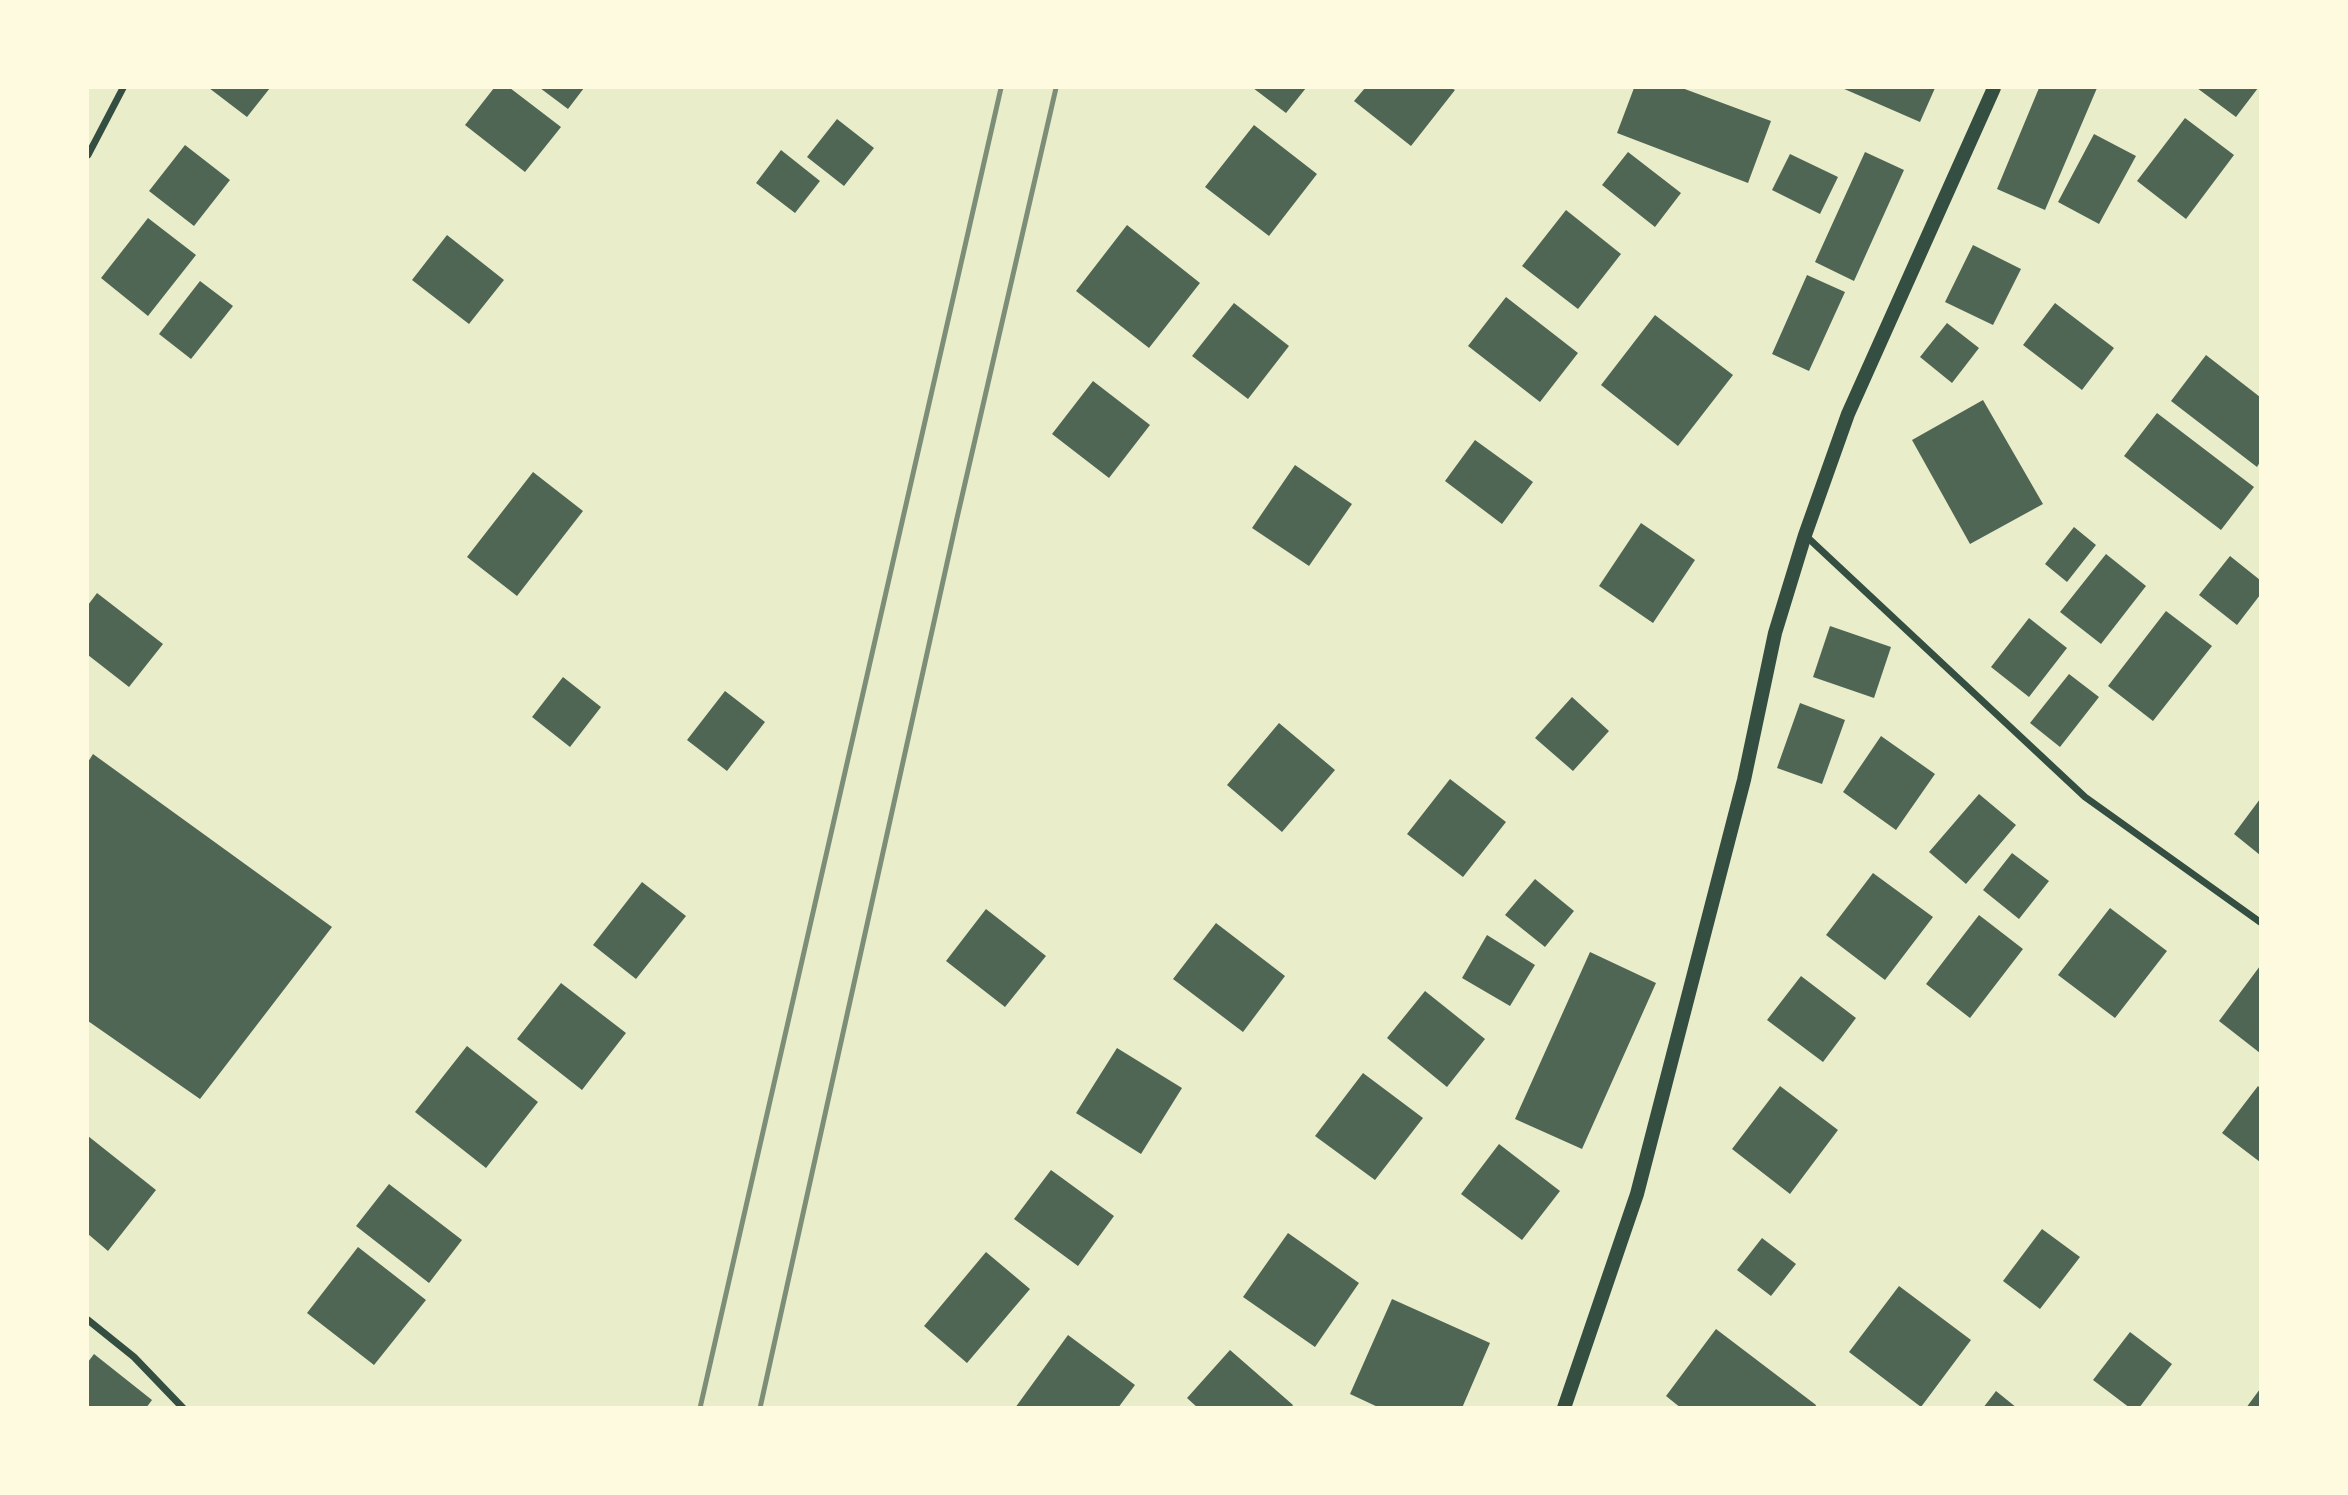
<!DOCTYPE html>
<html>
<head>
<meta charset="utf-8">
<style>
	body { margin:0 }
	#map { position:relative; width:2348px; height:1495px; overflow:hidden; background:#e9edc9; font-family:Inter,sans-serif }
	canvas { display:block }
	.frame { position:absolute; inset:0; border:89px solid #fefae0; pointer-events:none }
</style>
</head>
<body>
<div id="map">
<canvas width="2348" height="1495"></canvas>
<div class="frame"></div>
</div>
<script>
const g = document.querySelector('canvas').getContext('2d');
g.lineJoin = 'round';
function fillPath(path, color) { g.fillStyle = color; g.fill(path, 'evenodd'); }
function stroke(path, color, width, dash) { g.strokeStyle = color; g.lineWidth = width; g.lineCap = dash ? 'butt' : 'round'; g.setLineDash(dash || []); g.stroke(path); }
fillPath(new Path2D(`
	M209,88H270L247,117Z
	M494,88H510L561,127L525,172L465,125Z
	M540,88H584L568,109Z
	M1253,88H1306L1286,113Z
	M1365,88H1451L1455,90L1411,146L1354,101Z
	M1634,88H1682L1771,121L1748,183L1617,133Z
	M1842,88H1935L1920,122Z
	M2039,88H2097L2045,210L1997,189Z
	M2197,88H2258L2236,117Z
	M2185,118L2234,155L2186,219L2137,181Z
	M837,119L874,148L844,186L807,157Z
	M1254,125L1317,174L1269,236L1205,187Z
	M2094,134L2136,156L2099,224L2058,202Z
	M185,145L230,180L194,226L149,191Z
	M781,150L820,181L795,213L756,183Z
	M1628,152L1681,193L1655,227L1602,185Z
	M1865,152L1904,170L1854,281L1815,262Z
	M1790,154L1838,177L1820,214L1772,190Z
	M1566,210L1621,254L1578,309L1522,266Z
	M148,218L196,255L148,316L101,278Z
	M1127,225L1200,283L1149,348L1076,291Z
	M447,235L504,280L469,324L412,280Z
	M1973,245L2021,269L1993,325L1945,302Z
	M1807,275L1845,292L1809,371L1772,354Z
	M200,281L233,306L191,359L159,334Z
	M1506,297L1578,353L1540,402L1468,346Z
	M1234,303L1289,346L1248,399L1192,356Z
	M2055,303L2114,348L2082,390L2023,345Z
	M1655,315L1733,375L1678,446L1601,385Z
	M1947,323L1979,348L1952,383L1920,357Z
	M2206,355L2260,397V462L2257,467L2171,401Z
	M1093,381L1150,425L1109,478L1052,434Z
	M1983,400L2043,504L1970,544L1912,440Z
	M2157,413L2254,487L2221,530L2124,456Z
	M1475,440L1533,482L1502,524L1445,481Z
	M1295,465L1352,504L1309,566L1252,528Z
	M533,472L583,511L517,596L467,557Z
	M1641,523L1695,560L1653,623L1599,586Z
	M2074,527L2096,545L2067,582L2045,564Z
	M2106,554L2146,586L2101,644L2060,612Z
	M2230,556L2260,580V595L2237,625L2199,595Z
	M97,593L163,644L129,687L88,655V605Z
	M2166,611L2212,646L2153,721L2108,686Z
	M2029,618L2067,648L2029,697L1991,667Z
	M1830,626L1891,647L1874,698L1813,677Z
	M2069,674L2099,697L2060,747L2030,723Z
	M563,677L601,707L570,747L532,717Z
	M725,691L765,722L727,771L687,740Z
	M1572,697L1609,731L1573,771L1535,738Z
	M1800,703L1845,720L1822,784L1777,768Z
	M1279,723L1335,770L1282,832L1227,785Z
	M1881,736L1935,774L1896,830L1843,792Z
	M93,754L332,927L200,1099L88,1021V762Z
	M1450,779L1506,822L1463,877L1407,834Z
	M1979,794L2016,825L1966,884L1929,852Z
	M2260,799V855L2234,834Z
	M2012,853L2049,881L2019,919L1983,890Z
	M1873,873L1933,917L1885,980L1826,935Z
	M1535,879L1574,911L1545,947L1505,915Z
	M642,882L686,916L636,979L593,945Z
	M2110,908L2167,951L2115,1018L2058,975Z
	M986,909L1046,956L1005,1007L946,961Z
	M1979,915L2023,949L1970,1018L1926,984Z
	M1216,923L1285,976L1243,1032L1173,979Z
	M1487,935L1535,965L1510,1006L1462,978Z
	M1590,952L1656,983L1582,1149L1515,1119Z
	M2260,966V1053L2219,1021Z
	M1801,976L1856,1018L1823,1062L1767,1020Z
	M561,983L626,1033L582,1090L517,1039Z
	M1425,991L1485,1039L1447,1087L1387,1038Z
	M467,1046L538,1102L486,1168L415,1112Z
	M1117,1048L1182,1088L1141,1154L1076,1113Z
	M1363,1073L1423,1118L1375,1180L1315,1136Z
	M1780,1086L1838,1130L1790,1194L1732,1149Z
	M2258,1086L2260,1088V1162L2222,1133Z
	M88,1136L156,1190L108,1251L88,1234Z
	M1499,1144L1560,1191L1522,1240L1461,1194Z
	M1051,1170L1114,1216L1078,1266L1014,1219Z
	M389,1184L462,1240L429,1283L356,1226Z
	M2042,1229L2080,1257L2040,1309L2003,1281Z
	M1288,1233L1359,1283L1315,1347L1243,1297Z
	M1762,1238L1796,1264L1771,1296L1737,1270Z
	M358,1247L426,1300L374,1365L307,1313Z
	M986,1252L1030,1289L967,1363L924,1326Z
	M1899,1286L1971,1340L1921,1407L1849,1352Z
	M1392,1299L1490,1343L1462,1408H1380L1350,1394Z
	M1716,1329L1816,1405L1815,1408H1681L1666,1396Z
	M2130,1332L2172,1364L2139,1408H2130L2093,1380Z
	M1068,1335L1135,1385L1118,1408H1015Z
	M1230,1350L1293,1405L1291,1408H1198L1187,1398Z
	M94,1354L152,1400L146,1408H88V1362Z
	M2260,1389V1408H2246Z
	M1996,1391L2017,1408H1983Z`), '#4f6655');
stroke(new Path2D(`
	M88,155L123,88
	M1806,536L2085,797L2260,922
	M88,1320L134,1357L183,1408`), '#344e41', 7);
stroke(new Path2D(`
	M1564,1408L1637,1194L1744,780L1775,633L1805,535L1848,414L1994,88`), '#344e41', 14);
stroke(new Path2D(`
	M700,1408L1001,88
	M760,1408L957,518L1056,88`), '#7c8e77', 5);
</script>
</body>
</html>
